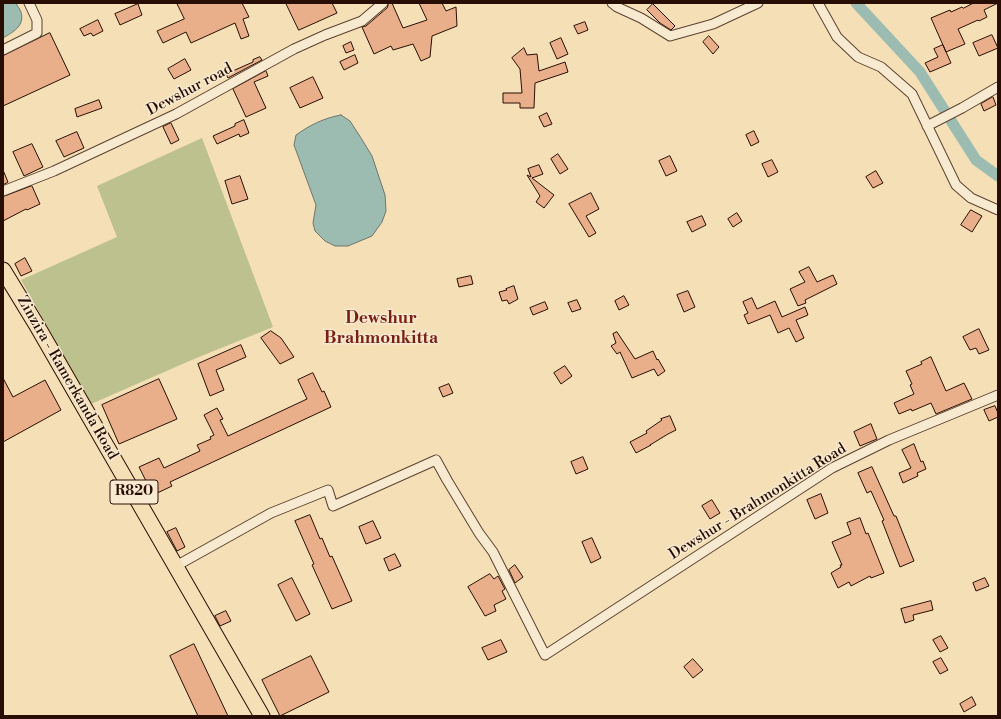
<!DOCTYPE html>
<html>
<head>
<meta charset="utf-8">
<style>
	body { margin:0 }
	#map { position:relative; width:1001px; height:719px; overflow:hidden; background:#f4dfb7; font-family:"Libre Bodoni",serif }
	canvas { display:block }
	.frame { position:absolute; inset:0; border:4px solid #280e02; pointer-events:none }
</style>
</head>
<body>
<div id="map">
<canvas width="1001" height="719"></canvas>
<div class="frame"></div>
</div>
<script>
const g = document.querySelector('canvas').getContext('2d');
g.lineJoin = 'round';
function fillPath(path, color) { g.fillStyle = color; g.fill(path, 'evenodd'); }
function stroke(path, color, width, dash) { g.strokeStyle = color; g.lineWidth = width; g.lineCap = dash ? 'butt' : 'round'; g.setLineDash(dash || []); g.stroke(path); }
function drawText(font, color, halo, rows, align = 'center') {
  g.font = font + ' "Libre Bodoni",serif'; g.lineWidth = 3; g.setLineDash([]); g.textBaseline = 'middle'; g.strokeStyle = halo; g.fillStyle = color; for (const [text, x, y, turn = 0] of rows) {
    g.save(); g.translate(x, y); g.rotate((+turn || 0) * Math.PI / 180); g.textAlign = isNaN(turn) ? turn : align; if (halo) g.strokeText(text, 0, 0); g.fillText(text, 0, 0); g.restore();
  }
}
fillPath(new Path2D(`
	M202,138L273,327L194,359L91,404L21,280L117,237L97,186Z`), '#bcc18e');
const water = new Path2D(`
	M3,3H16C17,6 20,9 21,12C25,26 13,32 3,38Z
	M341,115L350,121L361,138L372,156L385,195L386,211L382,222L372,236L348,246H335L325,241L315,231L313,223L316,205L294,145L296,135C310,125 324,118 341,115Z`);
fillPath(water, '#9cbcb1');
stroke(water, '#6e766b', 1);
stroke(new Path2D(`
	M856,3L920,72L976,160L998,176`), '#9cbcb1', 11);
const building = new Path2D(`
	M177,3H242L249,17L243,19L249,36L241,39L235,23L191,43L186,32L163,43L157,31L184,19Z
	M286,3H332L337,13L299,30Z
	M389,3H392L403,28L427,20L419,3H442L446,11L456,7L457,26L432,36L430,57L421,61L413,44L393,50L391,46L374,54L362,27L366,26L387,8Z
	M974,3H998L984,10L987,17L979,21L978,20L958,29L965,44L946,52L931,18L950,10L951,12L962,7L963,8Z
	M138,4L142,15L120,25L115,14Z
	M653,4L675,26L671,30L660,23L647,10Z
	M98,20L103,31L93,36L91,33L84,36L80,29Z
	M585,22L588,30L578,34L574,26Z
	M50,33L70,75L3,106V56Z
	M992,35L998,48L979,56L973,43Z
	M709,36L719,47L713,54L703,42Z
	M561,38L568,54L557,59L550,43Z
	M351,42L354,50L346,53L343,46Z
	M943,45L951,63L930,72L925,63L938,57L934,49Z
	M524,48L527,55L537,54L539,71L565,62L568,72L535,83L534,108H520V103H503V93H522L520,69L512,58Z
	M355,55L358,63L344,70L340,62Z
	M260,57L262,60L228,78L226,74L253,62V60Z
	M185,59L191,70L174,79L168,69Z
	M266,71L268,76L254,82L266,108L246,117L233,89Z
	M313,77L323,98L300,108L290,88Z
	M993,97L996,105L984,111L981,104Z
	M99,100L102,108L77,117L75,109Z
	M547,113L552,124L544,127L539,117Z
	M244,120L249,133L240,137L239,134L217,144L213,136L235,126V124Z
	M171,123L179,140L171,144L163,127Z
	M754,131L759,142L751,146L746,135Z
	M77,132L84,148L64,157L56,141Z
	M32,144L43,167L24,176L13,152Z
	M558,154L568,169L560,174L551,159Z
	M670,156L677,171L666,176L659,161Z
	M772,160L778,172L768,177L762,164Z
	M539,165L543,174L532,178L554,195L544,208L536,202L540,196L527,175L531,177L528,169Z
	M3,170L8,182L3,185Z
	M876,171L883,183L873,188L866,177Z
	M240,176L248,199L232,204L225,181Z
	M32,186L40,204L27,210L26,209L3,221V197Z
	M591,193L599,209L586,216L596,233L589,237L569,204Z
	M971,210L982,216L972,232L961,225Z
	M737,213L742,221L733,227L728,219Z
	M702,216L706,225L692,232L687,222Z
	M25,258L32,271L21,276L15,264Z
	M809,267L817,282L833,275L837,284L805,300L806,303L798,306L790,289L805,282L799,272Z
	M471,276L473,284L459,287L457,279Z
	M514,286L518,299L509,304L507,300L502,301L499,292L507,290L506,289Z
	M688,291L695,307L684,312L677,295Z
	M624,296L629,305L619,310L615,301Z
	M752,298L757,309L775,301L782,317L805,307L808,315L796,320L804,338L796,342L789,328L778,333L770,315L748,324L744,315L748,313L743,302Z
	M577,300L581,309L572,312L568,303Z
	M545,302L548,309L533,315L530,308Z
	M979,329L989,350L979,354L976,348L970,350L963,337Z
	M271,331L281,338L294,357L280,364L261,338Z
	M617,332L635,359L653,351L657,360L658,359L665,371L658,376L654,369L632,378L620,352L617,354L611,346L616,343L613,334Z
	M241,345L246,357L216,370L224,390L210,396L198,364Z
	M931,357L946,391L964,383L972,399L936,414L931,403L912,411L911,409L899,414L894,403L914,394L910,385L912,384L906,371L922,364L921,362Z
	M565,366L572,376L561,384L554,373Z
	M313,373L322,392L324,391L331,407L170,482L172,486L153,495L139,467L159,458L164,468L200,451L197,445L211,439L210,437L214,435L204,415L217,408L223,419L220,420L228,436L307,399L298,380Z
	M3,378L13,397L45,380L61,410L3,442Z
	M159,379L177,419L119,444L102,405Z
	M449,384L453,393L443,397L439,388Z
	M995,406L998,413V417L989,421L984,410Z
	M670,416L676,430L668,434L650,445H651L636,453L630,442L647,433L646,431L662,420L661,419Z
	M871,424L877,439L860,446L854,432Z
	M914,444L921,462L923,461L926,469L917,473L918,476L903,483L899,473L911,468L902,450Z
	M583,457L588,469L576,474L571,462Z
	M872,467L894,516H896L914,561L900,567L882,521L884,520L871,491L867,493L858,473Z
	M821,494L828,513L815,519L807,500Z
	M712,500L720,513L710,519L702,506Z
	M310,515L320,539L322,538L330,557L332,556L352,601L332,609L312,565L314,564L295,521Z
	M860,518L866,534L868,533L884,573L871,578L870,576L851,586L849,582L838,588L831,573L841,567L840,565H842L832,542L851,534L847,523Z
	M373,521L381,538L366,544L359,527Z
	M176,528L185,547L177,551L167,532Z
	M592,538L601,558L591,563L582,542Z
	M395,554L401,566L389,571L384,559Z
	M515,565L523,577L515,583L509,570Z
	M490,574L494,579L498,576L505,589L502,591L506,599L494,605L496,611L485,616L468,587Z
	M292,578L310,614L296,621L278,585Z
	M985,578L989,586L976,591L973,583Z
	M931,601L933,610L913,615L914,620L905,623L901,609Z
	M226,611L231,621L220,626L215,616Z
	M941,636L948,648L940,652L933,640Z
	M501,640L507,652L488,660L482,648Z
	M194,644L228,716H198L170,656Z
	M311,656L329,692L280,716L262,680Z
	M941,658L948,670L940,674L933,662Z
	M693,659L703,670L693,678L684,667Z
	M972,697L976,705L964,712L960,704Z`);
fillPath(building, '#e9af8a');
stroke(building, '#280e02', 1);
const street = new Path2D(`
	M612,3L617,7L641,18L670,36L713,24L758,3
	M818,3L837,37L858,57L881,67L912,94L956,185L971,198L998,210
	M3,50L37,33V20L29,3
	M927,126L962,108L998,87
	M3,191L54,171L176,114L294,49L325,35L362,21L383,3
	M176,566L271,513L328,490L333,506L436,460L447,480L479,533L493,552L545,655L832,468L889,440L998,395`);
const primary = new Path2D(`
	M3,270L36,324L262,716`);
stroke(street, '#5b422f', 11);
stroke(primary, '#280e02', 17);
stroke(street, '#f8ead0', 9);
stroke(primary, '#f4dfb7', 15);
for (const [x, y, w] of [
	[134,492,48]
]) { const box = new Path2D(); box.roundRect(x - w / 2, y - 12, w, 24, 3); g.fillStyle = '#f8ead0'; g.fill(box); stroke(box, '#280e02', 1); }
drawText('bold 14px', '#280e02', null, [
	["R820",134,492]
]);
drawText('15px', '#280e02', '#f8ead0', [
	["Dewshur road",190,90,-28],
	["Zinzira - Ramerkanda Road",67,378,60],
	["Dewshur - Brahmonkitta Road",758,502,-32]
]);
drawText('bold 17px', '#7a1f14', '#f8ead0', [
	["Dewshur",381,319],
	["Brahmonkitta",381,339]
]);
</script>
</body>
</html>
